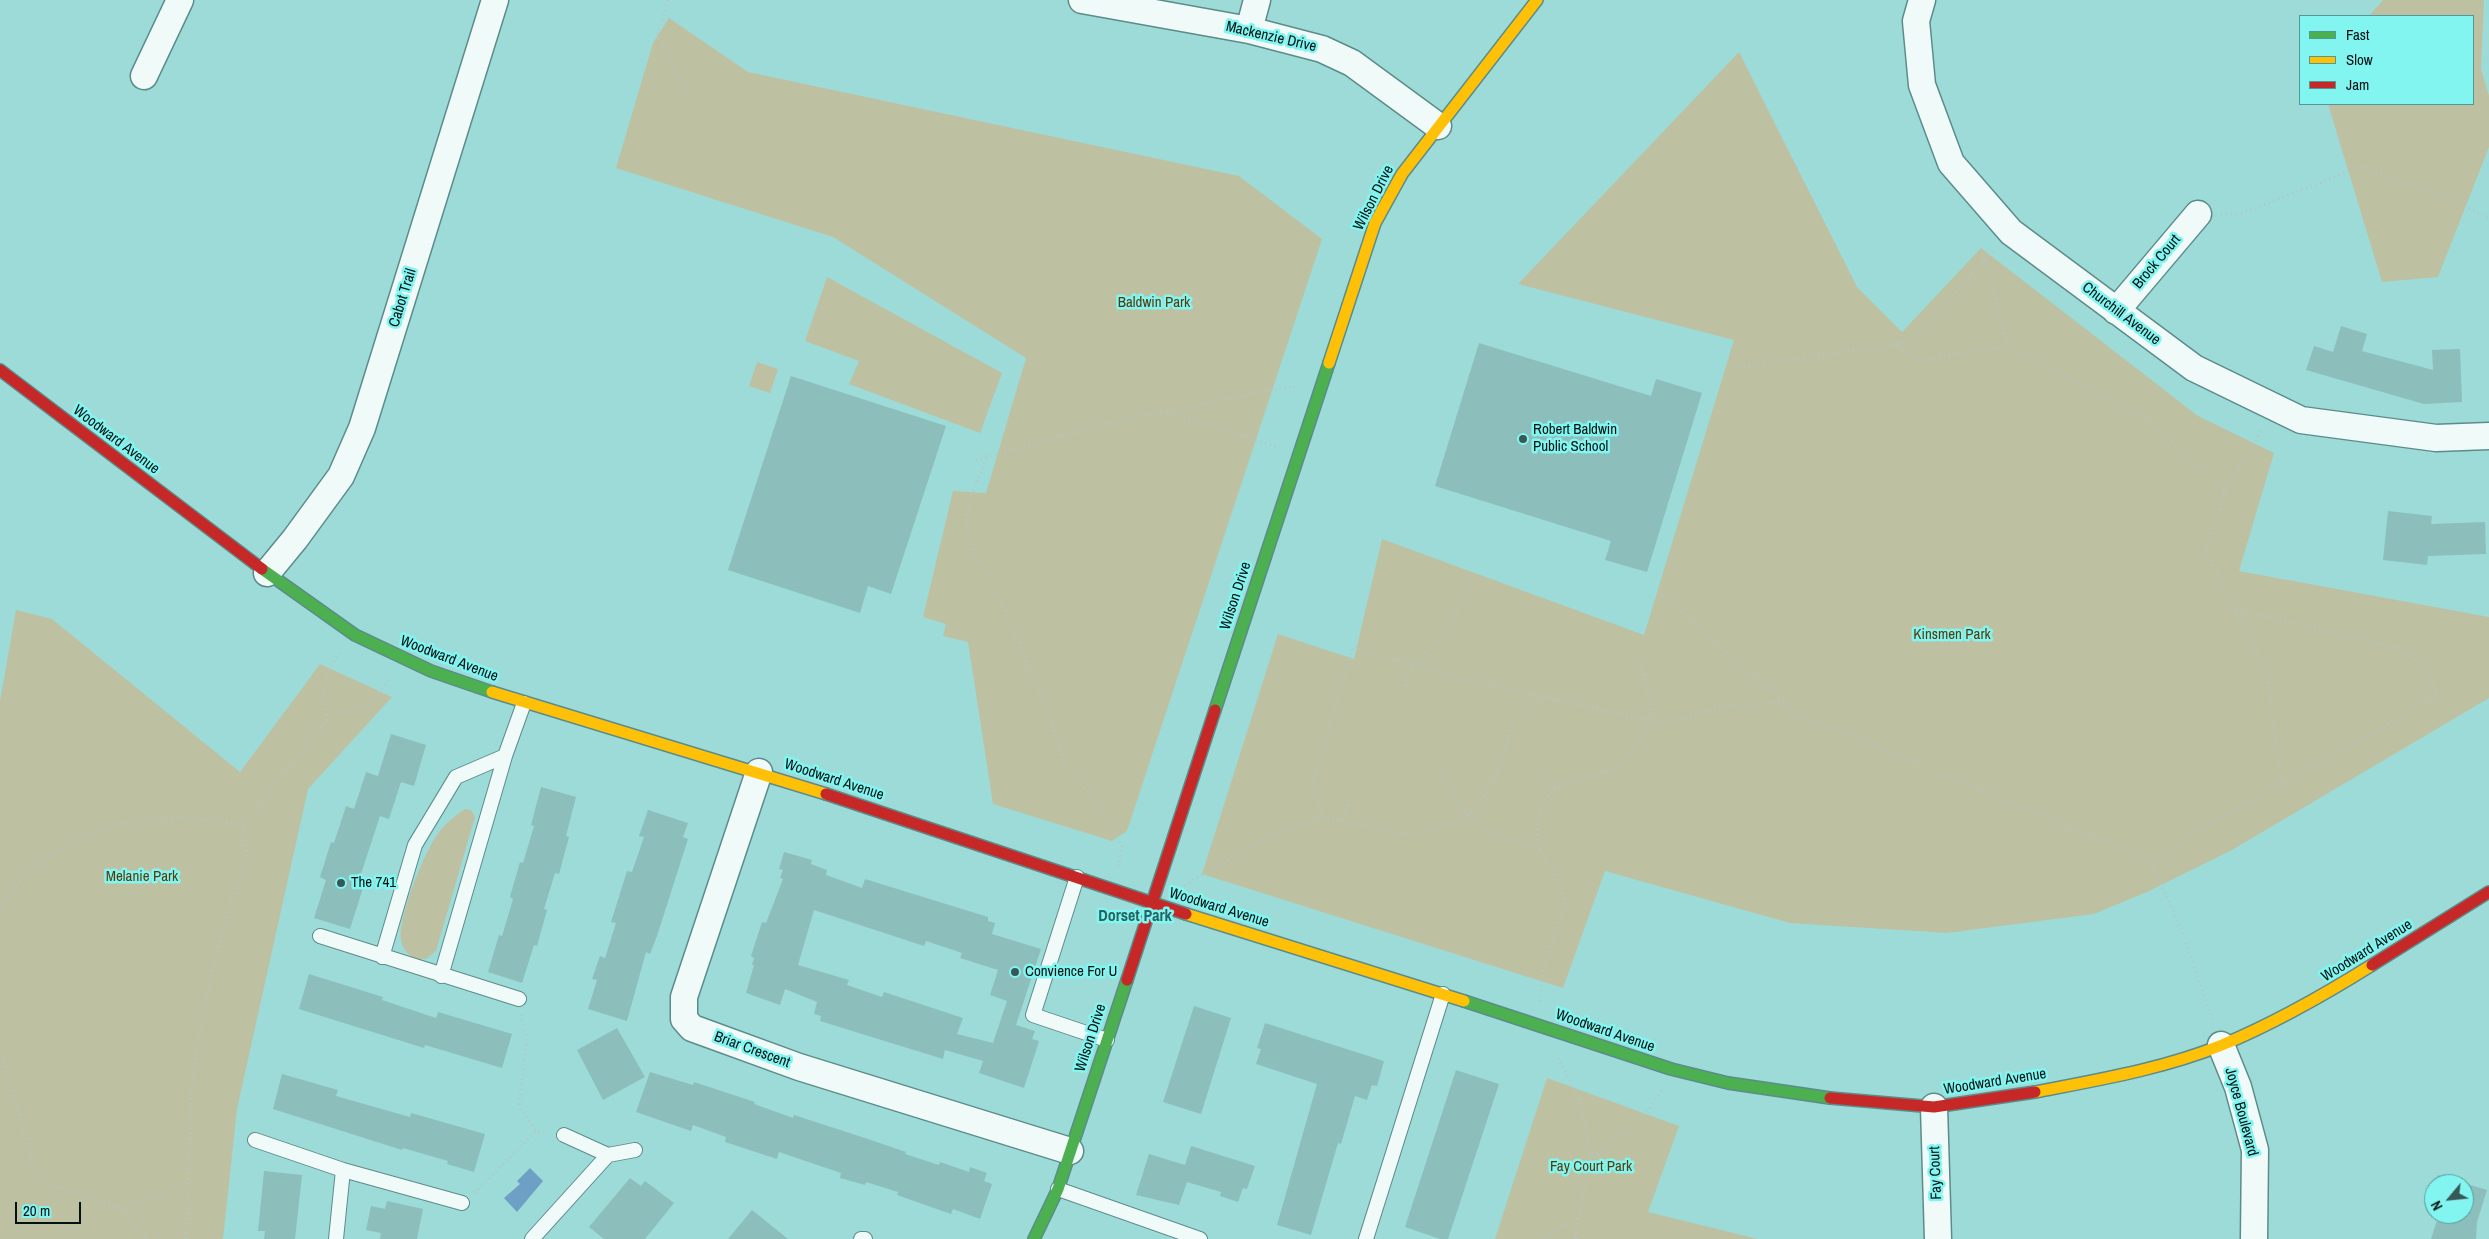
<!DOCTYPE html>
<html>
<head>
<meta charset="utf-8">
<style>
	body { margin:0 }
	#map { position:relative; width:2489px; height:1239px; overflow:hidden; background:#9ddbd8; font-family:"Archivo Narrow",sans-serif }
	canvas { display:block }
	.legend { position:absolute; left:2299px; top:15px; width:175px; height:90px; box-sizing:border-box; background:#83f5f0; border:1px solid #4f9a97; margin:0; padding:6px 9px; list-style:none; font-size:15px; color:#001212 }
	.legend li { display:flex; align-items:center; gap:10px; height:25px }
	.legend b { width:25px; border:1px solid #4f9a97 }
	.north { position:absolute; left:2424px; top:1174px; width:50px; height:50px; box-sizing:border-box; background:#83f5f0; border:1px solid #4f9a97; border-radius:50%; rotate:242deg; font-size:14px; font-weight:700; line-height:20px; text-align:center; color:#001212 }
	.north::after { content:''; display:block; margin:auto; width:18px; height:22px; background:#375857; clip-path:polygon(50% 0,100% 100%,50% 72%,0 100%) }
	.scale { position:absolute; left:15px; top:1202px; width:66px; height:22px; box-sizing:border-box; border:2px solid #001212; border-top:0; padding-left:6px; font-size:15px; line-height:18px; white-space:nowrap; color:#001212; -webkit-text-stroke:4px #83f5f0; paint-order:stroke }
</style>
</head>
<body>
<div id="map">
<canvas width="2489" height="1239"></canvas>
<ul class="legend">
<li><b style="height:6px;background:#4caf50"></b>Fast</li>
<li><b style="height:6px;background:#ffc107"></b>Slow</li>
<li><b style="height:6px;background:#c62828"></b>Jam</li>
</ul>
<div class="north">N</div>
<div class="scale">20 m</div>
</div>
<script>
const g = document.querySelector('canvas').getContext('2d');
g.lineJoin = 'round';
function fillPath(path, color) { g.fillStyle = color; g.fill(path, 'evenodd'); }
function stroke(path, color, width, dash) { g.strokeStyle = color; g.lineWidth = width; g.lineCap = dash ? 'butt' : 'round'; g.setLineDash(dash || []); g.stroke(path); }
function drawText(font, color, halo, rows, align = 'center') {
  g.font = font + ' "Archivo Narrow",sans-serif'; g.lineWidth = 5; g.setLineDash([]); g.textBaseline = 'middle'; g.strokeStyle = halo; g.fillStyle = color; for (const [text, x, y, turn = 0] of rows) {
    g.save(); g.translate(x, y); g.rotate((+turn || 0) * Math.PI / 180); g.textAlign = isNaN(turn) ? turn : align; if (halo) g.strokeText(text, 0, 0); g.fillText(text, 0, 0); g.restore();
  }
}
fillPath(new Path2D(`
	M2383,0H2484L2481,69L2489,96V147L2438,277L2382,282L2328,104H2473V16H2369Z
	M669,18L748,72L1239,176L1322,239L1127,831L1112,841L993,804L968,642L943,636L946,624L923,617L953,491L986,493L1026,358L833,237L616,168L653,43Z
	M1739,52L1857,287L1902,332L1981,248L2198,416L2274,453L2239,571L2489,617V698L2232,850L2147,892L2094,914L1947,933L1790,923L1605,871L1563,988L1202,874L1278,634L1354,659L1382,539L1644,635L1734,340L1518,284Z
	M827,277L1002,373L980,433L849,384L859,361L805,341Z
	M757,362L778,369L770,393L749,386Z
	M16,610L52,619L240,772L320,664L392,697L308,789L237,1109L223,1239H0V701Z
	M465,809L471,810L475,817L436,951L426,959H416C408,955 402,949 401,939C398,918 424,853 437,835C444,825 454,816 465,809Z
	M1547,1078L1679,1126L1648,1212L1758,1239H1495Z`), '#bdc1a2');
fillPath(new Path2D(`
	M530,1168L543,1181L517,1212L504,1198L520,1184L517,1181Z`), '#6da0c4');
fillPath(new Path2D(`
	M2341,326L2367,334L2362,351L2433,370L2432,350L2460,349L2462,402L2424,404L2306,370L2314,346L2333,352Z
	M1479,343L1651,396L1656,379L1702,393L1647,572L1605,560L1611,541L1435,486Z
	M791,376L946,426L891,594L868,586L860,613L728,570Z
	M2388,511L2432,516L2431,524L2485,522L2486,554L2428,556L2427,565L2383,560Z
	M391,734L426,745L414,786L401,782L389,819L380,816L357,886L363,888L350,929L314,918L326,880L320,877L331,842L334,843L346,806L354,809L366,772L378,776Z
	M541,787L576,797L566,836L569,837L559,874L555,873L544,909L547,910L537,946L534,945L522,983L488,972L499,935L502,936L513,899L510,897L520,862L523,863L534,826L531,825Z
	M648,810L688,823L683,837L688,839L657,936L650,954L646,952L627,1021L588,1009L597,980L592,979L600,956L605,958L616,923L611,922L627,871L632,872L644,837L639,836Z
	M784,852L812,860L811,864L827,870L826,875L862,888L865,879L988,917V921L995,923L992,934L1041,949L1016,1025L1035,1031L1032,1039L1039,1041L1024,1088L979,1073L983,1061L945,1050L943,1059L820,1021L821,1016L814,1014L817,1002L785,989L780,1005L746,993L754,965H752L754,958L751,956L762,922L766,923L783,879L780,878L783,870L779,869ZM814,910L924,946L926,941L962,953L960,958L998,970L990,995L1007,1001L993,1043L957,1034L963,1018L884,992L882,997L847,985L849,980L798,965Z
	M309,974L383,997L382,1000L436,1018L438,1012L512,1034L502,1068L425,1045L424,1048L299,1009Z
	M1194,1006L1231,1018L1201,1114L1163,1102Z
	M1265,1023L1384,1061L1377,1086L1372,1085L1367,1100L1355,1096L1341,1144L1338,1143L1311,1235L1277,1225L1317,1084L1256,1064L1261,1049L1257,1048Z
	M617,1028L645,1077L603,1100L577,1050Z
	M1456,1070L1499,1084L1448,1239H1440L1405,1227Z
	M650,1072L693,1085L694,1082L755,1102L754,1104L793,1118L794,1115L865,1138L906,1152L905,1154L939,1165L940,1162L969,1172L970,1167L987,1173L984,1181L992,1184L980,1219L953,1209L951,1214L897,1195L898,1192L866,1182L865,1185L840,1178L841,1173L779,1152L777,1159L725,1142L726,1137L693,1125L691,1131L636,1112Z
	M282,1074L338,1090L336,1096L410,1117L411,1113L485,1134L474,1172L447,1164L448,1161L403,1148L402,1150L273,1109Z
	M1191,1146L1255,1166L1247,1189L1243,1188L1238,1202L1220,1196L1221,1192L1187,1182L1179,1205L1136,1195L1149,1154L1185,1165Z
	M264,1171L302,1175L295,1239H264L265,1231H258Z
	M2438,1175L2487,1190L2477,1222L2476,1239H2431L2439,1214H2464V1184H2435Z
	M630,1178L641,1186L645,1181L674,1203L645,1239H604L589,1227Z
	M387,1201L423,1209L417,1239H380L381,1233L366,1230L371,1206L385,1209Z
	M752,1210L788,1239H728Z`), '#8cbebc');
const lane = new Path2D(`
	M1077,877L1033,1015L1107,1040
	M320,936L519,999
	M382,957L415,845L456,777L505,756
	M441,976L505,756L524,703
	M564,1135L608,1155L635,1150
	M255,1140L343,1170L462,1203
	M1058,1189L1200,1239
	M336,1239L343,1170
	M532,1239L608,1155
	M861,1239H865
	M1366,1239L1443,994`);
const street = new Path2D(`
	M1082,0L1249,30L1322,49L1352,63L1438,126
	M1922,0L1916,21L1922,85L1951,163L2011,232L2194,368L2301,420L2436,438L2489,436
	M1249,30L1257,0
	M144,76L180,0
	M2116,311L2198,214
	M267,573L295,539L341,476L362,428L495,0
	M759,772L684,997V1019L692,1028L703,1032L799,1067L1070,1151
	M2221,1045L2238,1087L2255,1150L2254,1239
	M1934,1107L1938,1239`);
const fast = new Path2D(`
	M262,569L355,635L431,671L492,692
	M1215,710L1329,363
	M1464,1001L1671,1069L1728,1083L1830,1098
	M1034,1239L1058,1189L1127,980`);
const slow = new Path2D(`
	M1329,363L1375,223L1402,174L1537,0
	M492,692L826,794
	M1186,914L1464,1001
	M2035,1092C2097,1080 2163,1069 2222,1045C2275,1023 2324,995 2372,965`);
const jam = new Path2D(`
	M0,370L262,569
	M826,794L1186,914
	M2372,965L2489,892
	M1127,980L1215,710
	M1830,1098L1934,1107L2035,1092`);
stroke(lane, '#5c8c8a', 16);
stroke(street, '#5c8c8a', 29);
stroke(fast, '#5c8c8a', 14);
stroke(slow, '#5c8c8a', 14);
stroke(jam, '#5c8c8a', 14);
stroke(new Path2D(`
	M668,0L657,35L691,99
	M2221,214H2240L2362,166L2446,197L2489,219
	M1985,260L2008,346
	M1894,344L1919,360L2008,346L2068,377L2156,426L2225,490L2263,428
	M1734,368L1910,342L1995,249
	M1167,412L1268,390L1295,387
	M987,458L969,502L966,524L972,550L1002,603L1051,720L1065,763L1096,802L1122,846L1118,867
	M976,460L1127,418L1166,412L1276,447
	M2225,490L2205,549L2267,674L2281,785
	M1662,596L1783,701
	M1403,690L1414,665L1423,654L1445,638L1471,580
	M327,720C323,692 322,677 340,653
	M1440,773C1468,826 1487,829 1540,851
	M1546,775L1556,789
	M1323,816L1400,834L1424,831L1468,815L1489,790L1504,756L1511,725L1526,709L1546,697
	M1343,820L1350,799
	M2152,865L2194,832L2343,751L2437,694L2424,667L2397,648L2235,609
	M1184,885L1280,831L1323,816L1311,787L1353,647L1455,677L1650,720H1677L1723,707L1784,701L1790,710L2116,846L2152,865L2182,932L2213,1021
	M0,911L24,875L73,841L120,823L177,817L244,824
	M1541,1001C1540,973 1547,957 1555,931C1558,923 1563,913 1563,905C1564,867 1526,855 1540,813C1542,809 1543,803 1546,799C1562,776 1582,781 1603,773C1620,767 1645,738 1650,721C1653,708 1643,671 1640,657
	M521,1015L527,1038L519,1106L536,1131L547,1133
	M0,1047L33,1164L53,1186L119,1208L146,1239
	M1558,1058L1579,1097L1591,1158
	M475,1193L536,1131
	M119,1208C145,1204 164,1193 187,1180
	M186,1239L191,1094L203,1011L225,921L246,858L244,824L327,720L371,703L389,678
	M1546,1239L1563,1224L1577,1223
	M1576,1239L1577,1223L1591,1158C1619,1135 1645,1124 1661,1090`), '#b5c5c4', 3, [1, 4]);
stroke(lane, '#f0faf9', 14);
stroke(street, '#f0faf9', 26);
stroke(fast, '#4caf50', 11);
stroke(slow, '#ffc107', 11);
stroke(jam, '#c62828', 11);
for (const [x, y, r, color] of [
	[1523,439,5,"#375857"],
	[341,883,5,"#375857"],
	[1015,972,5,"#375857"]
]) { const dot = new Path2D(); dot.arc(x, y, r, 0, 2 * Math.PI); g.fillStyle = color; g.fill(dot); stroke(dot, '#83f5f0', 2); }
drawText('15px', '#001212', '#83f5f0', [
	["Mackenzie Drive",1271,37,13],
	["Wilson Drive",1374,198,-63],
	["Brock Court",2157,262,-50],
	["Cabot Trail",403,298,-73],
	["Churchill Avenue",2121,314,37],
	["Woodward Avenue",116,440,37],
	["Wilson Drive",1236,596,-72],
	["Woodward Avenue",449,659,21],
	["Woodward Avenue",834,780,18],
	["Woodward Avenue",1219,908,17],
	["Woodward Avenue",2367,951,-32],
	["Woodward Avenue",1605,1031,19],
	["Wilson Drive",1091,1038,-72],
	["Briar Crescent",752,1050,20],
	["Woodward Avenue",1995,1082,-9],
	["Joyce Boulevard",2241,1112,75],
	["Fay Court",1936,1173,-92]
]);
drawText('15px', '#593908', '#83f5f0', [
	["Baldwin Park",1154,303],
	["Kinsmen Park",1952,635],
	["Melanie Park",142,877],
	["Fay Court Park",1591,1167]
]);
drawText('15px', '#001212', '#83f5f0', [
	["Robert Baldwin",1533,430],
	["Public School",1533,447],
	["The 741",351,883],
	["Convience For U",1025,972]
], 'left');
drawText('bold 16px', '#266361', '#83f5f0', [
	["Dorset Park",1135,917]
]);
</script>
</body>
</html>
